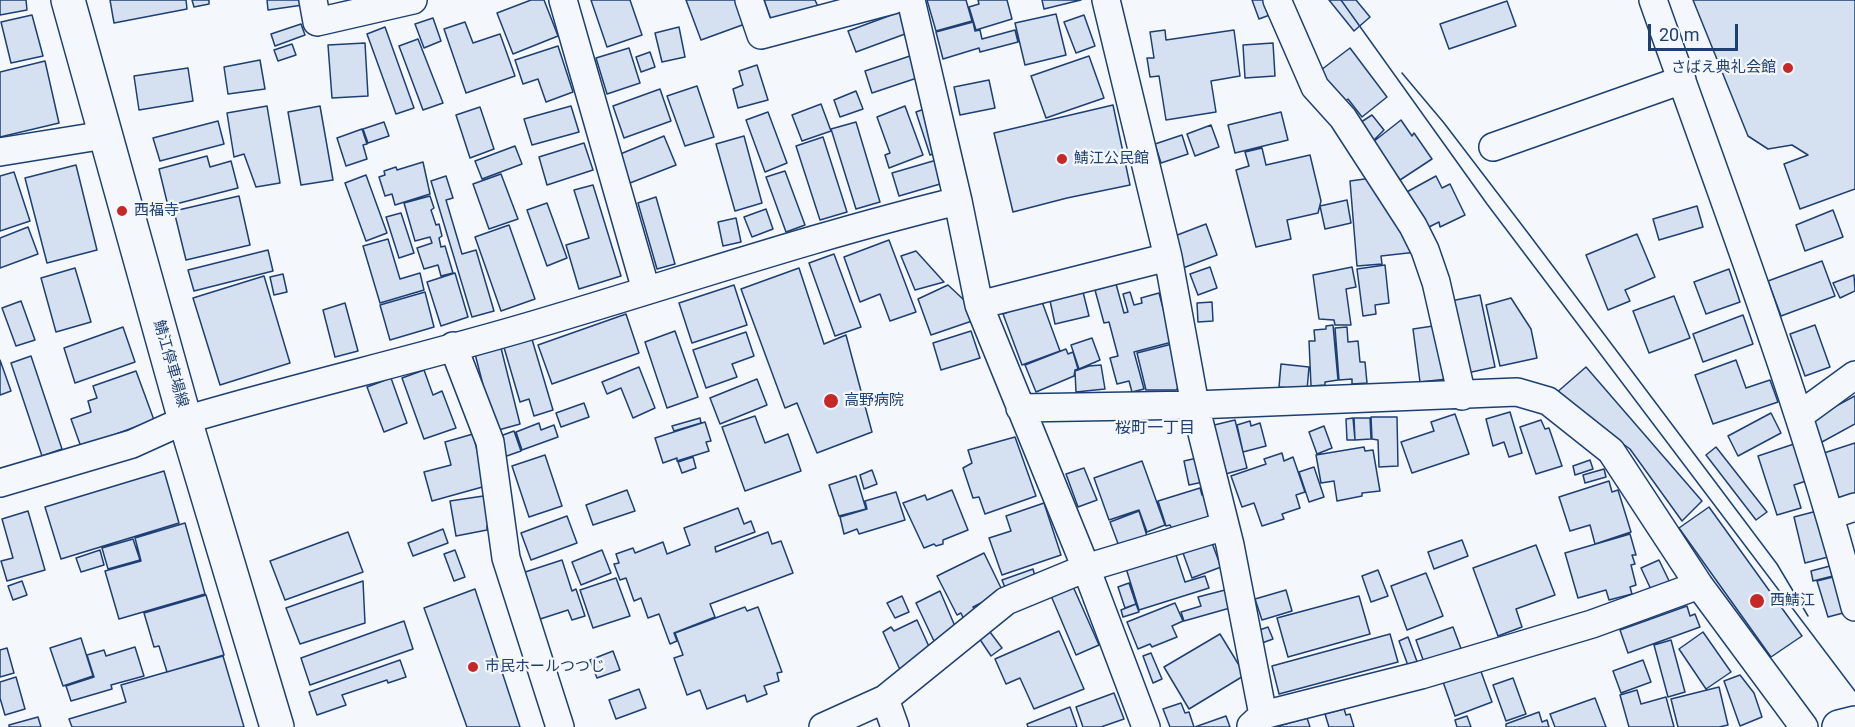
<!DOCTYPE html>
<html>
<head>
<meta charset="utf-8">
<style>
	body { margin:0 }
	#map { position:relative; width:1855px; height:727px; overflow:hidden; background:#f4f7fb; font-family:Roboto,sans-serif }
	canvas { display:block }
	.scale { position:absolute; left:1648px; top:24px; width:90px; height:27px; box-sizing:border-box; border:3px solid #1d3f73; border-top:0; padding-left:8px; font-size:18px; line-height:21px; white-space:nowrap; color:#1d3f73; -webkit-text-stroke:4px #f4f7fb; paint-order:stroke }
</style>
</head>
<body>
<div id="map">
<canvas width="1855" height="727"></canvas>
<div class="scale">20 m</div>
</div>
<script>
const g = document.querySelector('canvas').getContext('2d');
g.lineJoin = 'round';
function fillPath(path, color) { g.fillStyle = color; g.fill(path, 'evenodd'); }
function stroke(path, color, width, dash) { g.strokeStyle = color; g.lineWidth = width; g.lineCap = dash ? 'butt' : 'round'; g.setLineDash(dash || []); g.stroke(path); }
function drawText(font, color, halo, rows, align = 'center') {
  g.font = font + ' Roboto,"Noto Sans JP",sans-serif'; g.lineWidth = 4.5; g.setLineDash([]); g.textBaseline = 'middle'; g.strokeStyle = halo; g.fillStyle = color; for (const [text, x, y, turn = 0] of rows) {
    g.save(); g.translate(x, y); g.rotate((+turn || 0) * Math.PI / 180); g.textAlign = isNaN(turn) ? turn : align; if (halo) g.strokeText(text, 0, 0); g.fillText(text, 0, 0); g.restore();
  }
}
const building = new Path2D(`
	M0,0H26L27,10L0,15Z
	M110,0H186L187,9L114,23Z
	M192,0H209V4L194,7Z
	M267,0H303V5L268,10Z
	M531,0H544L558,36L513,54L497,13Z
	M591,0H630L642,35L607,47Z
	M686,0H736L745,24L701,40Z
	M764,0H815L819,9L773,25Z
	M927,0H966L972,21L936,31Z
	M978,0H1007L1012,19L976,30L969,7L979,4Z
	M1042,0H1081L1044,9Z
	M1252,0H1270L1275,13L1259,19Z
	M1329,0H1356L1370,17L1354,31Z
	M1693,0H1855V189L1800,209L1784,164L1808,155L1792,145L1768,149L1748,136Z
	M1507,1L1516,26L1449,49L1440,24Z
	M905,10V34L856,52L848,31Z
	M1056,14L1066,55L1025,65L1015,23Z
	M32,15L43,56L11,63L1,22Z
	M1084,15L1095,46L1076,53L1064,22Z
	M433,18L441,41L424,48L415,24Z
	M465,22L473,43L500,34L515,76L466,93L444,29Z
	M973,22L975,31L980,30L982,39L1015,30L1018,42L980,52L979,48L943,59L936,32Z
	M301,24L305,35L275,46L271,34Z
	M385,27L414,108L396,114L367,34Z
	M679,27L685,57L662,62L655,33Z
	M1165,30L1166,40L1234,30L1240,76L1211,81L1216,112L1166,120L1159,76L1150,77L1147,58H1154L1150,32Z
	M418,39L443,103L423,110L399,46Z
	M365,43L368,96L332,98L328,45Z
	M1273,43L1275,76L1245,78L1243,45Z
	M292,44L296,55L278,61L274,50Z
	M558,46L573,92L546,102L538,79L523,84L515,60Z
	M629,48L640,83L607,94L596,58Z
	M1350,48L1387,97L1362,117L1348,99L1341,104L1317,73Z
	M650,52L655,67L641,72L636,57Z
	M913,55L920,77L872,93L865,71Z
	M1089,56L1104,98L1046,118L1031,76Z
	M260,60L265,89L228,94L224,67Z
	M45,61L59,123L0,137V72Z
	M757,65L768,100L738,108L733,89L743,85L739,71Z
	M188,68L193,101L139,110L134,76Z
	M989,80L995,108L960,115L954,87Z
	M697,86L714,137L685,146L667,96Z
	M660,89L671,121L624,138L613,106Z
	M856,91L863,109L840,117L834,100Z
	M821,104L831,131L802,141L792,115Z
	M1113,105L1130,185L1067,198L1013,212L994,133Z
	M267,106L280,183L256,187L244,154L234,157L227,113Z
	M320,106L333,180L301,185L288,112Z
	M571,106L579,132L532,145L524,119Z
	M905,106L923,155L889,168L885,155L890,153L877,117Z
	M480,107L494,149L470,158L456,115Z
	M927,108L940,152L930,155L916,112Z
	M768,112L787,163L765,172L746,120Z
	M1281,112L1288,140L1235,153L1228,125Z
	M1372,115L1384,130L1371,143L1358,124Z
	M1401,120L1412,136L1414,133L1432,159L1400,180L1373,142Z
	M218,121L224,144L160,161L153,138Z
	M384,122L389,136L368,143L363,129Z
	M856,122L880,202L856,209L831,129Z
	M1211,125L1219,147L1195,156L1187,134Z
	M362,129L367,144L363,145L367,159L346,166L337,138Z
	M1182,135L1188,154L1161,163L1155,144Z
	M664,136L676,165L630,183L618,155Z
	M744,136L762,203L735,211L716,144Z
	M823,137L847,212L820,220L796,146Z
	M584,143L593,170L547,185L539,157Z
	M515,146L522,164L482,179L475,161Z
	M1262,148L1266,165L1310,155L1321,201L1318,213L1287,220L1291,239L1256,247L1236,170L1249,166L1245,152Z
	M207,156L210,167L231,161L238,188L168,206L159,169Z
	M940,159L947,182L899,196L892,173Z
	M423,162L430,194L395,205L392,194L385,196L379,177L385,175L384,171L396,167L397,170Z
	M76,165L97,250L47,263L25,178Z
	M785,171L805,225L786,232L766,177Z
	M14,172L30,221L0,231V176Z
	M501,174L518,219L489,229L473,184Z
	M366,175L387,233L366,241L345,183Z
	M446,176L453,198L446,200L462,254L476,250L494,311L472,317L431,181Z
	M1436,176L1442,188L1450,184L1465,215L1440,227L1439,222L1427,228L1403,194Z
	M1372,178L1417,252L1381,256L1382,264L1357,266L1350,181Z
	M593,185L621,276L579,289L566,245L589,238L574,190Z
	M239,196L250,245L186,260L174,211Z
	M430,196L434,208L431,210L436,225L439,224L442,236L439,238L441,247L445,246L453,273L441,276L438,265L424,269L417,248L432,243L430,237L415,241L404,203Z
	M656,197L675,264L657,269L638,203Z
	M1347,200L1351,223L1325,229L1320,206Z
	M547,203L567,258L547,266L527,210Z
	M1697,206L1703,227L1659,240L1653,219Z
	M766,209L773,229L752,237L744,217Z
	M1833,210L1843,237L1805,251L1796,225Z
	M401,213L414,253L399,258L386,217Z
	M736,218L741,242L723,246L718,222Z
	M1206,224L1217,255L1183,268L1172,237Z
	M509,225L535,299L501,311L475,237Z
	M28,227L38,254L0,268V238Z
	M1637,234L1655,277L1625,290L1630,301L1608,310L1586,255Z
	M388,239L400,279L420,273L424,290L380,303L363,246Z
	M889,240L916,312L890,321L880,294L860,302L844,257Z
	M268,250L273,271L194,291L188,270Z
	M916,251L944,282L915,290L901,256Z
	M834,254L861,327L835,336L809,263Z
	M1822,261L1835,296L1781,316L1768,281Z
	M1385,265L1389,303L1375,305L1376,314L1363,316L1357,269Z
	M1210,267L1217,288L1198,295L1190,274Z
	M1352,267L1356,287L1346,289L1351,325H1335L1334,320L1319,319L1313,275Z
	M75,268L91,322L56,332L41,278Z
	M799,268L824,344L846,335L872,432L817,453L797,403L785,408L741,289Z
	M1729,269L1740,302L1706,314L1694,282Z
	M455,273L468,317L441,326L427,282Z
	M283,274L287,292L274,295L270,277Z
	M1854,275L1855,291L1840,298L1833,283Z
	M264,276L290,363L220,385L193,298Z
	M1116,284L1124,313L1128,312L1123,294L1130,292L1134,305L1142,303L1141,298L1159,293L1172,342L1134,352L1144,389L1132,392L1129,381L1117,384L1110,358L1118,356L1109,322L1104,323L1095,290Z
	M734,285L747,325L692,343L679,303Z
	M948,285L964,300L972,321L931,335L918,299Z
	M1082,288L1089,316L1055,324L1049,296Z
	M425,292L434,327L390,340L380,305Z
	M1480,295L1495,367L1467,373L1451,301Z
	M1674,296L1690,338L1649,353L1633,311Z
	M1511,298L1531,329L1537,358L1500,366L1486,305Z
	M1041,299L1060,351L1022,365L1003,314Z
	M21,301L35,340L16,346L2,308Z
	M1212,302L1213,321L1198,322L1197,303Z
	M345,303L358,351L335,357L323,310Z
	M626,314L639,353L552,384L538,345Z
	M1743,315L1753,344L1703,362L1693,334Z
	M1333,325L1338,380L1325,382V385L1311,386L1309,341H1315L1314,330L1326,329V326Z
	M1440,325L1447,379L1420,382L1413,329Z
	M1815,325L1830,367L1805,376L1790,334Z
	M123,327L135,362L75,383L64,348Z
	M1347,327L1348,342L1358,341L1360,362H1365L1367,383L1352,384V379L1339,380L1335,328Z
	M675,331L698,397L667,408L645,342Z
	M971,331L980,358L941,370L933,343Z
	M746,332L754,356L732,364L737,377L706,388L693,350Z
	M531,336L553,410L534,416L529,399L520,402L503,344Z
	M1092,338L1100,360L1079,369L1071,345Z
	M500,344L520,424L495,431L474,350Z
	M1172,344L1181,385L1176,390H1146L1137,353Z
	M1066,349L1068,354L1073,352L1078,369L1075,370L1074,376L1036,392L1025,365Z
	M31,356L62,449L42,456L11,363Z
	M0,360L11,391L0,395Z
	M1736,360L1746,388L1770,380L1778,402L1713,424L1695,375Z
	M1281,364L1309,367L1307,390L1279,387Z
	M1101,365L1105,389L1076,392L1075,371L1089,366Z
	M639,367L655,408L633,418L621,388L607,394L602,382Z
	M1586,367L1702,501L1682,521L1630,449L1555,394Z
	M424,370L433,395L442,391L456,428L424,439L402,378Z
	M136,371L154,420L81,447L71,419L91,412L88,401L97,398L93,386Z
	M391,378L407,423L384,432L367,387Z
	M757,379L767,405L720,424L710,398Z
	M1855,396V424L1822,442L1810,420Z
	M584,403L589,417L561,427L556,413Z
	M1510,412L1522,453L1509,457L1504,442L1493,446L1486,419Z
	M1771,413L1781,433L1738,456L1728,436Z
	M1455,414L1469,454L1412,473L1401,442L1434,431L1431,422Z
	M755,416L765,443L788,434L801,471L745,491L722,427Z
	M1371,417H1397L1398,466L1379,467L1378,440L1372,439Z
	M700,418L701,423L674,431L672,426Z
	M1353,418L1355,440H1347L1346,419Z
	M1354,418H1370L1371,439L1355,440Z
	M1235,420L1247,468L1222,475L1210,426Z
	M1541,420L1545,429L1549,428L1562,466L1536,474L1520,427Z
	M1250,421L1251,426L1260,423L1266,446L1243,452L1237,425Z
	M705,422L711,441L706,442L709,451L677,461V458L663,463L655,438Z
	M539,423L541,430L554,425L558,437L522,450L516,432Z
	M1324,426L1332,448L1317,454L1309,432Z
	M514,431L521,451L501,458L495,438Z
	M473,434L486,486L432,501L424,472L451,465L445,442Z
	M1015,437L1036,496L985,514L979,497L973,498L963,468L972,463L968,450Z
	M1855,443V495L1838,500L1824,453Z
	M1794,444L1806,481L1794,485L1801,508L1777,515L1758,456Z
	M1364,447L1365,451L1373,450L1380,491L1362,493V496L1337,501L1334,481L1321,483L1316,455Z
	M1716,447L1767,512L1756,520L1706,455Z
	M1282,453L1284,461L1293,457L1305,492L1296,495L1300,508L1282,514L1284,519L1262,526L1254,503L1242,507L1231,476L1266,464L1264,459Z
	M545,455L562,506L529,517L512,466Z
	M693,457L696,468L682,473L678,462Z
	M1197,458L1203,482L1189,485L1184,461Z
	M1590,460L1593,469L1575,475L1573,466Z
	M1142,461L1165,525L1147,532L1139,510L1109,520L1094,478Z
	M1314,467L1324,497L1309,502L1299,472Z
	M1084,468L1097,500L1078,507L1066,474Z
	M1604,469L1606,477L1585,483L1583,475Z
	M872,470L877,484L864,489L860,475Z
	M164,471L179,523L61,559L45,507Z
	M856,476L866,509L839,516L829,485Z
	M1609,481L1612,492L1618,490L1631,532L1595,544L1590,525L1570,531L1559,497Z
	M1200,488L1202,495L1204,494L1212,519L1173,532L1170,525L1166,526L1158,501Z
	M627,490L635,511L593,525L586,505Z
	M952,490L968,530L943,540V544L936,546L934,544L924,548L903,503L925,495L927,500Z
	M896,492L905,520L859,534L857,529L844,534L840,517L867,509L865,501Z
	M490,495L495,525L487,526V530L456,536L450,501Z
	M1044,503L1061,555L1002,575L989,538L1011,531L1006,516Z
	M1709,507L1802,636L1771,657L1679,528Z
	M738,508L744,524L751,521L755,532L715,547L716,552L768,532L772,544L781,541L793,573L710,604L715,617L674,633L677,641L670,644L659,614L648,618L641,598L634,601L626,578L620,580L614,564L619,563L616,554L633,548L635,553L663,542L667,554L690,545L684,528Z
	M28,511L45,570L7,581L1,561L13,558L2,519Z
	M1139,511L1148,539L1120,549L1110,522Z
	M1817,511L1828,557L1805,563L1794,517Z
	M567,516L577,543L531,560L521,533Z
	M185,523L205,594L119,619L105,571L141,561L135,538Z
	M443,529L448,543L413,556L408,543Z
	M348,532L363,572L285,600L270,561Z
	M1630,534L1636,555H1632L1635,564L1631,565L1636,585L1630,587L1632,594L1609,600L1606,590L1578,598L1565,553Z
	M133,539L140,560L108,569L102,548Z
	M1462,540L1468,556L1434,569L1428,552Z
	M1212,543L1221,567L1192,578L1183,553Z
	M1536,545L1555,595L1516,609L1522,627L1498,636L1473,568Z
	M1174,549L1185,582L1205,576L1209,588L1139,610L1125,565Z
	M100,550L104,565L81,572L76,558Z
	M455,550L465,577L454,581L444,554Z
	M602,550L611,573L581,585L572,562Z
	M984,553L1003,592L973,607L977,614L964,620L961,613L957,615L937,576Z
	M562,560L572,591L576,589L585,616L572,620L568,610L531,622L516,575Z
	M1659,560L1672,587L1654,596L1641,568Z
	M1830,566L1833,576L1813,581L1811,571Z
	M1033,569L1036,580L1006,590L1002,580Z
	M1378,570L1388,596L1371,602L1362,576Z
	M1426,573L1443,616L1407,630L1391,586Z
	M1833,577L1843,613L1828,617L1817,581Z
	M616,578L630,616L593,628L580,590Z
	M22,581L27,595L13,600L8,586Z
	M363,581L365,623L300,644L286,608Z
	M1071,582L1099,645L1076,655L1049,591Z
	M1129,583L1136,604L1125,608L1118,587Z
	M475,589L520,727H467L424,608Z
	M1225,590L1230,608L1184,621L1181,612L1201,606L1198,597Z
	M1286,590L1292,611L1262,620L1255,599Z
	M940,591L957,631L934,641L916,603Z
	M206,595L224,655L167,672L159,646L154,647L144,613Z
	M902,596L909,612L895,618L887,603Z
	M1359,596L1370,634L1288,657L1277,618Z
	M1175,603L1183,621L1172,626L1177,637L1152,647L1150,644L1138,649L1127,622Z
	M1136,604L1139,612L1123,617L1121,610Z
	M1687,606L1690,616L1695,614L1700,627L1628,653L1620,630Z
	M745,607L747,611L758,607L782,672L777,673L779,681L764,686L767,694L747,702L745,695L707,709L700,690L687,695L674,658L683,655L675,633Z
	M917,620L931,651L901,672L883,632L891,627L894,631Z
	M404,621L413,649L310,685L301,658Z
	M1268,627L1273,639L1262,643L1257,631Z
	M1453,627L1463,654L1426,668L1416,640Z
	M987,628L1002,648L991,656L977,635Z
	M1059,631L1084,689L1034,709L1020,678L1006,684L995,659Z
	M1703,632L1731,672L1706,689L1679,649Z
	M1220,634L1245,675L1189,709L1164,667Z
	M1390,634L1398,662L1279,694L1272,666Z
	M1408,637L1419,667L1410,671L1399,641Z
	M81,638L93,676L63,686L50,648Z
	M1671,640L1685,692L1668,697L1654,645Z
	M135,647L144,676L111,685L112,689L71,701L66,686L94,677L87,655L104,650L106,656Z
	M7,648L14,673L0,677V650Z
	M613,651L620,670L597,678L590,660Z
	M1151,653L1162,679L1153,683L1143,656Z
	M223,656L244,727H72L69,719L126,702L121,685Z
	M400,660L406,677L388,683L387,680L342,695L346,705L317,715L309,692Z
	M1643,660L1651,682L1621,693L1613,671Z
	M1479,666L1492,702L1455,716L1442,679Z
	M1740,675L1754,693L1762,717L1740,726L1724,681Z
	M16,677L25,709L5,715L0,698V682Z
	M1513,678L1526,714L1506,721L1493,685Z
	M1719,687L1728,725L1719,727H1678L1671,699Z
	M639,689L646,708L616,719L609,700Z
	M1637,690L1641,704L1666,697L1674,727H1629L1620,695Z
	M1114,693L1124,719L1101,727H1083L1076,707Z
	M1595,698L1606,727H1555L1550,714Z
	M1181,703L1185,713L1189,712L1194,727H1170L1163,709Z
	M1070,707L1077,727H1028L1027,724Z
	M1344,709L1346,715L1350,714L1354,727H1329L1325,714Z
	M1539,712L1542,722L1547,720L1549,727H1506V724Z
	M1226,716L1230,727H1195Z
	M1467,716L1471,727H1457L1455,720Z
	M38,717L41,727H9V725Z
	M1307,718L1310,727H1275Z`);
fillPath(building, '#d5e0f0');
stroke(building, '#1d3f73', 1.5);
const street = new Path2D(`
	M313,0L317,22L413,0
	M563,0L646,290
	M749,0L761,35L893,0
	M911,0L958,201L979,305L1086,568L1146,727
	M1106,0L1168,257L1195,405L1230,545L1263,715
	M1277,0L1315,87L1343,118L1413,226L1425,250L1436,282L1462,396
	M1653,0C1724,201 1801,401 1855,607
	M1493,147L1682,80
	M0,152L105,135
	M979,305L1168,257
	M453,346L490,442L506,558L560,727
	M1020,408L1195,405L1517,392L1548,401L1611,451L1699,585L1804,727
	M1800,415L1855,375
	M0,483L132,444L185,420C303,385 423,358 540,323C679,282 817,235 958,201
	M1831,515L1855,507
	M1251,726L1263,715L1421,675L1592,624L1699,585
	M823,727L885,699
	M895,727L885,699L1006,601L1086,568L1225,526`);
const secondary = new Path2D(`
	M68,0L185,420L277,727`);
const highway = new Path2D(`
	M1839,727L1855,723`);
stroke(street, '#1d3f73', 30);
stroke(secondary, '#1d3f73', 36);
stroke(highway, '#1d3f73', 36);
stroke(street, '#f4f7fb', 27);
stroke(secondary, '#f4f7fb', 33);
stroke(highway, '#f4f7fb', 33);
stroke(new Path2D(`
	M1341,0L1487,204L1855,691
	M1402,73L1444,123L1528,233L1777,564L1808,616`), '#1d3f73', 1.5);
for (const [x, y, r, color] of [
	[1788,68,6,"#c62828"],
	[1062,159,6,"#c62828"],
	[122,211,6,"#c62828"],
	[831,401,8,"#c62828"],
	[1757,601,8,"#c62828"],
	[473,667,6,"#c62828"]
]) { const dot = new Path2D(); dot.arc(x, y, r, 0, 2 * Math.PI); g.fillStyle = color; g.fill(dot); stroke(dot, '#f4f7fb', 2); }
drawText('15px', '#1d3f73', '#f4f7fb', [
	["さばえ典礼会館",1776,68,"right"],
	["鯖江公民館",1074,159],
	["西福寺",134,211],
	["高野病院",844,401],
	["西鯖江",1770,601],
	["市民ホールつつじ",485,667]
], 'left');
drawText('15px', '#1d3f73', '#f4f7fb', [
	["鯖江停車場線",170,364,74]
]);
drawText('16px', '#1d3f73', '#f4f7fb', [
	["桜町一丁目",1155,429]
]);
</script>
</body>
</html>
